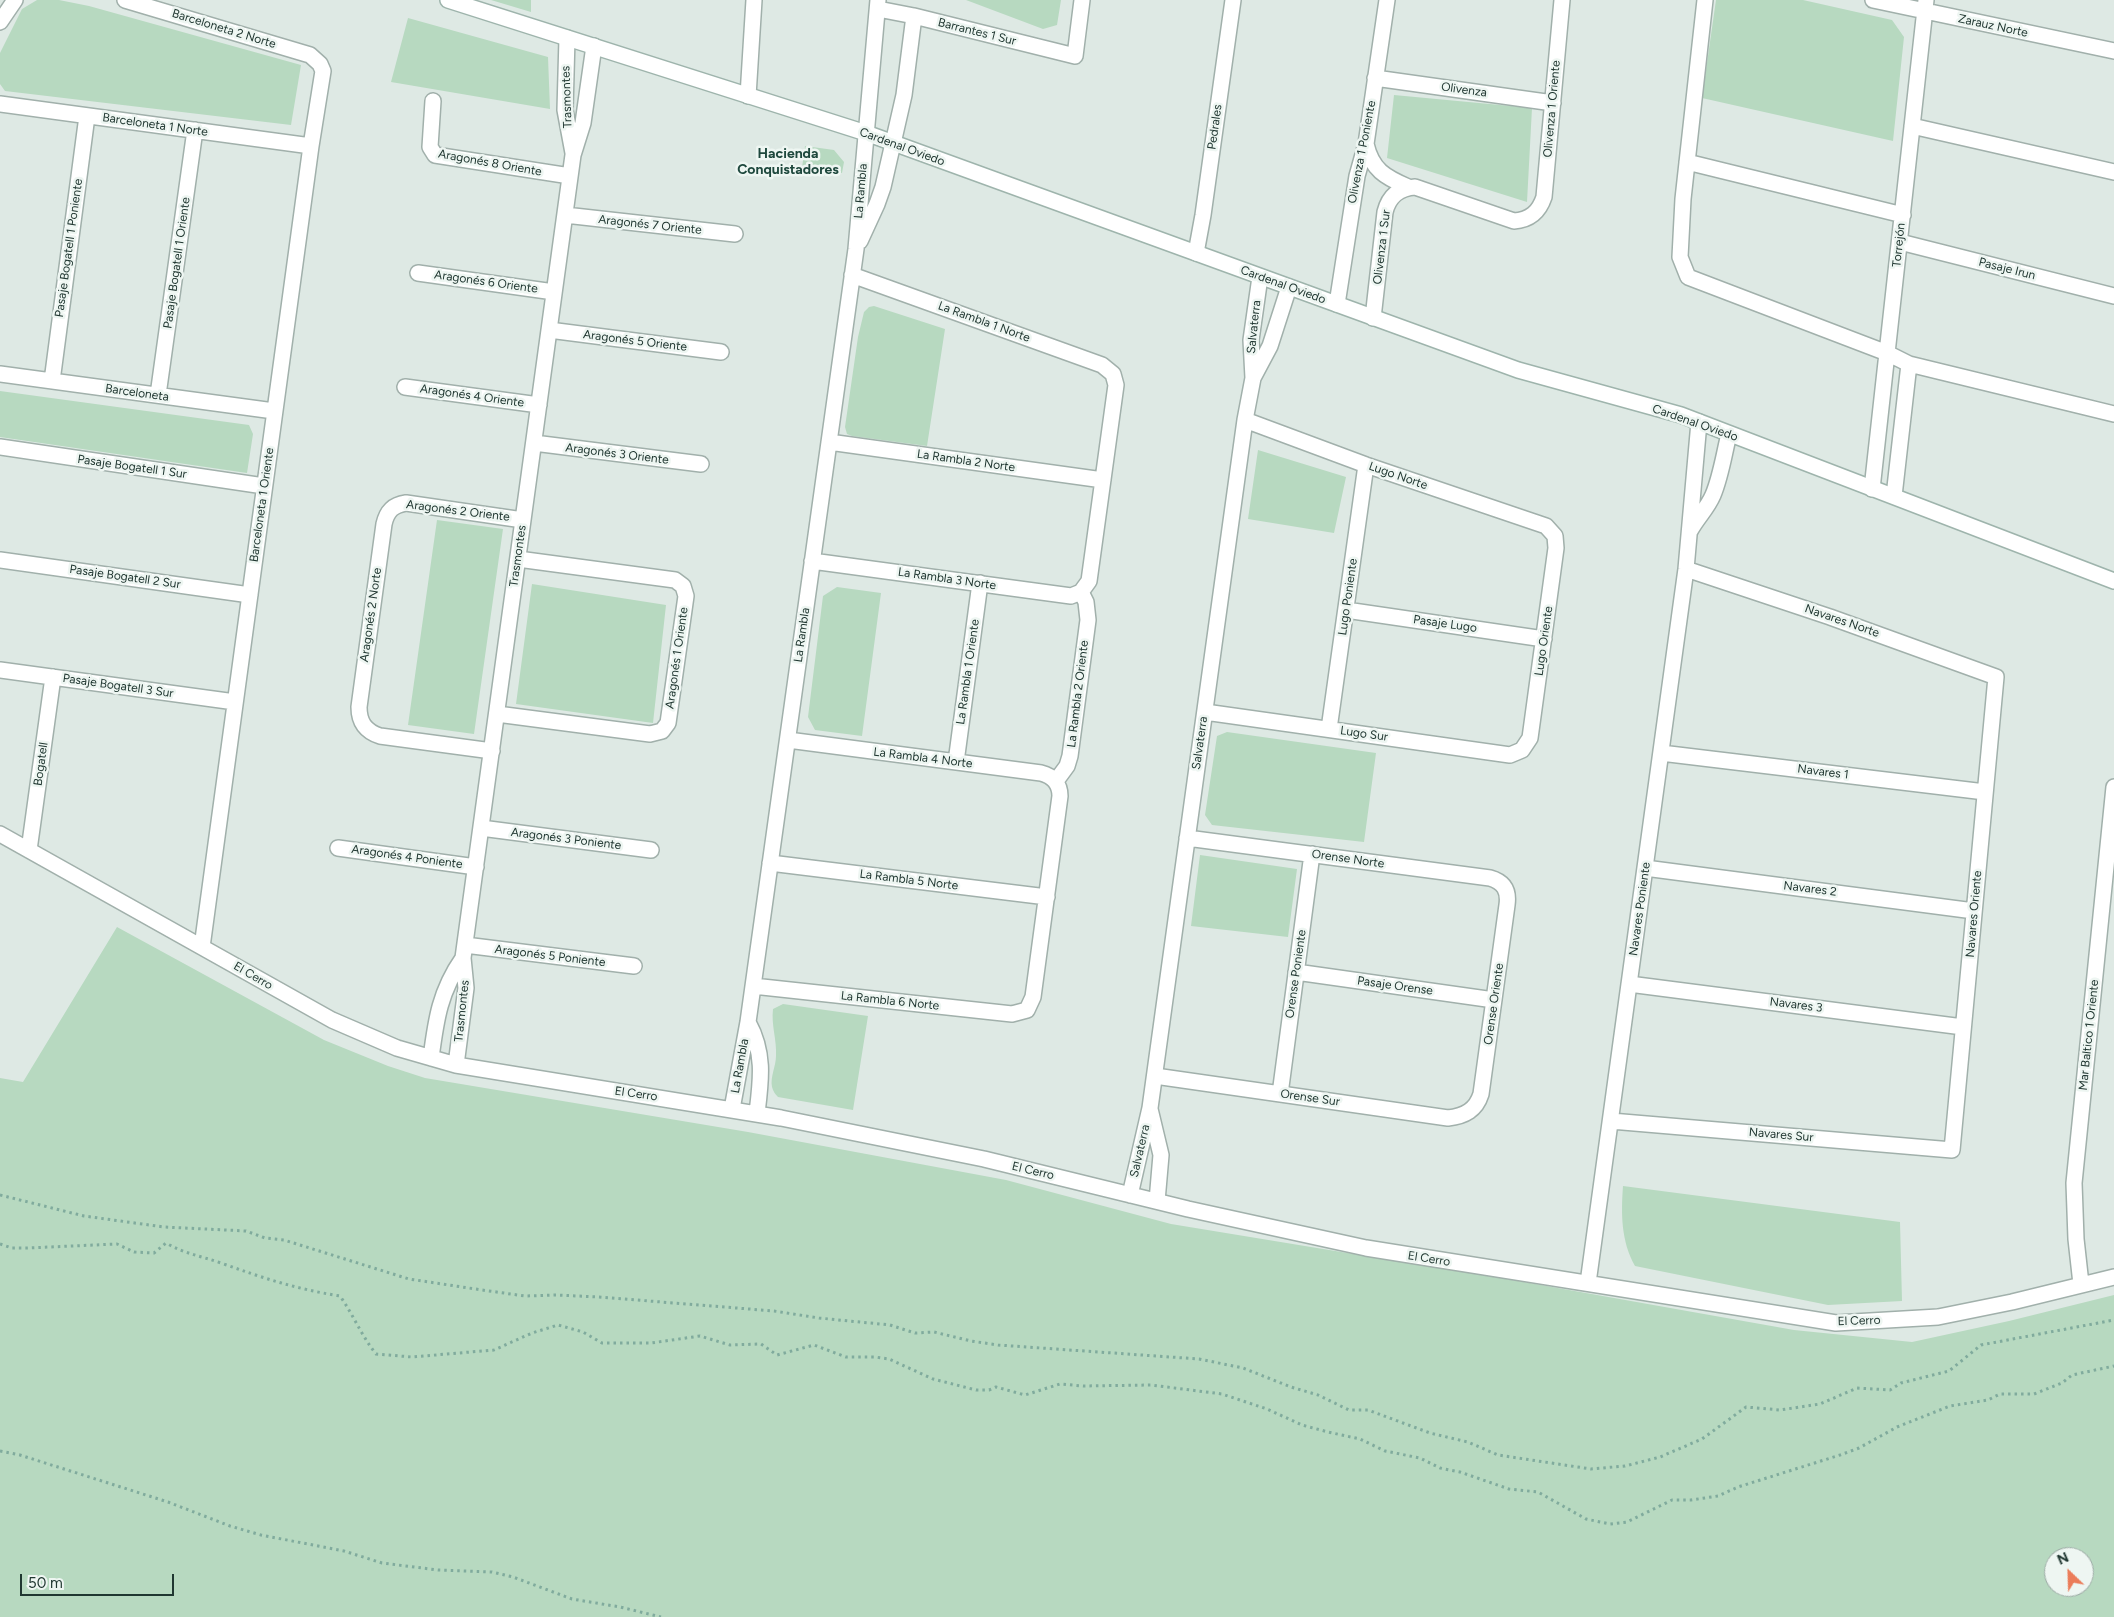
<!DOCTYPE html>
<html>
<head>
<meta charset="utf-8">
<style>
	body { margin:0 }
	#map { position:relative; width:2114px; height:1617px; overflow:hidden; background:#dee9e4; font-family:Figtree,sans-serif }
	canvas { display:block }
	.north { position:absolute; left:2044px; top:1547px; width:50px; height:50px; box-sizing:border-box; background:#eef6f2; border:1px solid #9caaa5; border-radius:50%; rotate:336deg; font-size:14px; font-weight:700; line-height:20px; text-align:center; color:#203731 }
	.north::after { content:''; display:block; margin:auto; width:18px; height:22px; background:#eb7d5a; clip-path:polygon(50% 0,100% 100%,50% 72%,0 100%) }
	.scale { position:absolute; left:20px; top:1574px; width:154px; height:22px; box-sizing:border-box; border:2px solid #203731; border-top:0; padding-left:6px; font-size:15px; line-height:18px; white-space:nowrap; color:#203731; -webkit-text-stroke:4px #eef6f2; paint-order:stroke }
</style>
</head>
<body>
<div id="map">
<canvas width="2114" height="1617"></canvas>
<div class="north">N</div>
<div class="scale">50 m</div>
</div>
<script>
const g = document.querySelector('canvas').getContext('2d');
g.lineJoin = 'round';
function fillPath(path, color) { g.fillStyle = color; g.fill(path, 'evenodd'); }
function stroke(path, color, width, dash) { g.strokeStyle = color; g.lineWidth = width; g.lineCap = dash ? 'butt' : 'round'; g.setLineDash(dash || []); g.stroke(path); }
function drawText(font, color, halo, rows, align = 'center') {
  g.font = font + ' Figtree,sans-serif'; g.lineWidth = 5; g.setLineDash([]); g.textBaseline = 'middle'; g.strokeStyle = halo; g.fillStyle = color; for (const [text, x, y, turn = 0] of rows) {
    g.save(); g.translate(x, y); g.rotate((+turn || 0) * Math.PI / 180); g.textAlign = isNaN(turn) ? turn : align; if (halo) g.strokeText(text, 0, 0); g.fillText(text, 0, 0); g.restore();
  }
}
fillPath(new Path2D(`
	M37,0H59L89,6L301,65L291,125L5,91L0,84V53L22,9Z
	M491,0H531V12Z
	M966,0H1061L1057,25L1043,29Z
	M1716,0H1803L1892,20L1904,37L1893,141L1702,98Z
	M408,18L548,57L550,109L391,82Z
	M1394,95L1532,108L1527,202L1387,158Z
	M805,146L834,150L844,162L842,173L802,168Z
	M874,306L945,329L927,446L852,436L847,434L845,427L858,337L864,312L869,307Z
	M0,391L249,425L253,434L247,473L0,437Z
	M1258,450L1346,477L1334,533L1248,519Z
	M437,520L503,529L474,734L408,725Z
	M532,584L666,605L653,723L516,704Z
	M837,587L881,593L862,736L815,730L808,717L823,596Z
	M1227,732L1376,753L1364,842L1212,825L1205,815L1217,736Z
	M1200,855L1297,869L1288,937L1191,926Z
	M117,927L324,1040L388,1066L425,1078L748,1132L1006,1180L1171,1224L1524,1282L1794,1330L1912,1342L2009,1321L2114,1295V1617H0V1078L23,1082ZM2054,1557H2084V1587H2054Z
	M783,1004L868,1016L853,1110L778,1097C775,1094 773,1091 772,1087C770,1077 776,1066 776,1056C777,1040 771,1025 773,1009Z
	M1623,1186L1900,1222L1902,1301L1828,1305L1635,1266C1621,1241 1621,1214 1623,1186Z`), '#b7d9c0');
const street = new Path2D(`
	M125,0L310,55L320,64L323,71L311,146L202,947
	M1705,0L1683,199L1680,257L1688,277L1887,353L1909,364L2114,414
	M1873,0L2114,51
	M878,9L914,16L1075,56L1082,0
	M0,22L15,0
	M567,38L565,110L573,153
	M1375,78L1553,103
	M748,96L754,0
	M433,101L430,147L435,155L570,176
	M0,104L311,146
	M1912,126L2114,172
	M1366,144C1372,170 1385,177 1408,187
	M1687,162L1903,215
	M565,215L735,234
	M860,241L877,204L883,187L904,95L914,16
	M1900,242L2114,296
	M1196,253L1203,215L1233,0
	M418,273L554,292
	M1337,304L1357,176L1366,144L1387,0
	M1373,318L1385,212C1389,196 1399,188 1415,187L1514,221C1530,220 1539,212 1544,197L1562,0
	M549,330L721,352
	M0,374L274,411
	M1253,378L1270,346L1289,287
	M52,381L87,116
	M405,387L539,405
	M158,395L195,130
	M829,442L1103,480
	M534,443L701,464
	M0,447L264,486
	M1872,489L1926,0
	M1894,496L1909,364
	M1690,531C1697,518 1707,509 1713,495C1721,476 1724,454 1729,434
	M0,560L250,595
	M812,561L1071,596L1081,592L1089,581L1116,385L1113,374L1102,365L852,275
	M1346,610L1544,639
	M0,670L235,702
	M1205,712L1510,755L1522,750L1530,738L1556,548L1555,536L1546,526L1366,465L1245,420
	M497,714L650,734L662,731L668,723L686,596L683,586L675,580L518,559
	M1329,729L1366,465
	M492,751L380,736C365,731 359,722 359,707L384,524C387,511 393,505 406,503L523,520
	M1661,753L1985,792
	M956,762L980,583
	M1056,781L1067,766L1070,756L1088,620L1086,602L1081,592
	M481,828L651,850
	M0,834L332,1020L397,1048L456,1065L781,1118L984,1159L1188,1209L1366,1248L1836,1323L1938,1317L2012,1302L2114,1277
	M338,848L476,867
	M29,850L53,677
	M770,863L1047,897
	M1645,868L1974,911
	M465,945L634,966
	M1296,972L1494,1000
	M1629,984L1963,1027
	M753,986L1012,1014L1027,1010L1033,997L1060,796C1060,784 1053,776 1041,773L788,740
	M748,1022C765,1053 761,1080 757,1113
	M431,1058C436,1019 440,991 463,958
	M456,1065L466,988L463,958L573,155L583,123L594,46
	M1155,1076L1448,1118C1465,1116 1476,1110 1481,1094L1507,905C1509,891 1504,882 1490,878L1187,838
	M1280,1094L1312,854
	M732,1109L748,1022L856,249L878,0
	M1150,1109L1161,1155L1157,1201
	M1611,1121L1952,1150L1996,677L1830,617L1686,569
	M1130,1195L1150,1108L1245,420L1253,378L1251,340L1260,277
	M1588,1283L1686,569L1699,422
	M2081,1284L2076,1239L2074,1183L2114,787`);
const secondary = new Path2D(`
	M448,0L866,133L1518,370L1681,415L2114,581`);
stroke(street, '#a1b0ab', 18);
stroke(secondary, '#9eb4ac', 18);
stroke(new Path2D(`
	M0,1195L84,1216L164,1227L246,1231L265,1238L284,1240L409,1279L482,1290L525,1296L556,1295L599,1297L774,1311L819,1318L890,1325L915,1333L934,1332L971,1341L998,1345L1199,1359L1243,1368L1291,1387L1318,1395L1349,1410H1368L1430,1433L1468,1442L1498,1455L1591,1469L1625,1466L1660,1457L1702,1439L1746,1407L1780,1410L1820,1404L1857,1388L1890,1390L1901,1383L1949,1371L1981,1345L2114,1320
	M0,1244L12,1248H27L117,1244L134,1252L154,1253L166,1243C185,1254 201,1256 221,1263C263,1278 296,1289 340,1296C354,1316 361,1335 376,1354L412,1357L494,1350L532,1333L558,1325L583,1332L602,1343H651L700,1336L730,1345L761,1344L777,1355L814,1345L846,1357H875L889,1359L933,1379L976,1390H989L996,1387L1025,1395L1060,1384L1083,1386L1151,1385L1222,1394L1267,1409L1302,1425L1328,1432L1360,1439L1385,1451L1420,1458L1440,1468L1460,1472L1509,1489L1538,1492L1586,1519L1610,1524L1627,1522L1672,1500H1691L1718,1496L1738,1487L1840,1455L1859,1448L1897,1427L1950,1406L1988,1400L2000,1394H2034L2062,1383L2072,1375L2114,1366
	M0,1451L20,1455L168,1502L230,1526L261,1535L344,1551L382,1563L438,1570L492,1572L513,1577L572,1599L620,1607L661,1617`), '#80ab9d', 3, [2.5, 4]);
stroke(street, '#fff', 15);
stroke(secondary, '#fff', 15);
drawText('12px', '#203731', '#eef6f2', [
	["Zarauz Norte",1993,26,12],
	["Barceloneta 2 Norte",224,29,17],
	["Barrantes 1 Sur",977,32,14],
	["Olivenza",1464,90,8],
	["Trasmontes",567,97,-92],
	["Olivenza 1 Oriente",1552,109,-85],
	["Barceloneta 1 Norte",155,125,8],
	["Pedrales",1215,127,-82],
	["Cardenal Oviedo",902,147,20],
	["Olivenza 1 Poniente",1362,152,-79],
	["Aragonés 8 Oriente",490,163,10],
	["La Rambla",861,191,-85],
	["Aragonés 7 Oriente",650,225,6],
	["Torrejón",1899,245,-84],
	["Olivenza 1 Sur",1382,247,-83],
	["Pasaje Bogatell 1 Poniente",69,248,-82],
	["Pasaje Bogatell 1 Oriente",177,263,-82],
	["Pasaje Irun",2007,269,14],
	["Aragonés 6 Oriente",486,282,8],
	["Cardenal Oviedo",1283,285,20],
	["La Rambla 1 Norte",984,322,20],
	["Salvaterra",1254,327,-84],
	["Aragonés 5 Oriente",635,341,7],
	["Barceloneta",137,393,8],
	["Aragonés 4 Oriente",472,396,8],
	["Cardenal Oviedo",1695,423,19],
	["Aragonés 3 Oriente",617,454,7],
	["La Rambla 2 Norte",966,461,8],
	["Pasaje Bogatell 1 Sur",132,467,8],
	["Lugo Norte",1398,476,19],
	["Barceloneta 1 Oriente",262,505,-82],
	["Aragonés 2 Oriente",458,511,7],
	["Trasmontes",518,556,-82],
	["Pasaje Bogatell 2 Sur",125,577,8],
	["La Rambla 3 Norte",947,579,8],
	["Lugo Poniente",1348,597,-82],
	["Aragonés 2 Norte",371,615,-82],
	["Navares Norte",1842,621,19],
	["Pasaje Lugo",1445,624,8],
	["La Rambla",802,635,-82],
	["Lugo Oriente",1544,641,-82],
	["Aragonés 1 Oriente",677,658,-82],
	["La Rambla 1 Oriente",968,672,-82],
	["Pasaje Bogatell 3 Sur",118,686,8],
	["La Rambla 2 Oriente",1078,694,-83],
	["Lugo Sur",1364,734,8],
	["Salvaterra",1200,743,-82],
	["La Rambla 4 Norte",923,758,7],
	["Bogatell",41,764,-82],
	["Navares 1",1823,772,7],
	["Aragonés 3 Poniente",566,839,7],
	["Aragonés 4 Poniente",407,857,8],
	["Orense Norte",1348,859,8],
	["La Rambla 5 Norte",909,880,7],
	["Navares 2",1810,889,7],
	["Navares Poniente",1640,909,-82],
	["Navares Oriente",1974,914,-85],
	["Aragonés 5 Poniente",550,956,7],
	["Orense Poniente",1296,974,-82],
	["El Cerro",253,976,30],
	["Pasaje Orense",1395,986,8],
	["La Rambla 6 Norte",890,1001,6],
	["Orense Oriente",1494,1004,-82],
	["Navares 3",1796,1005,7],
	["Trasmontes",462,1011,-84],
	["Mar Baltico 1 Oriente",2089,1035,-84],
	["La Rambla",740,1066,-80],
	["El Cerro",636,1094,8],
	["Orense Sur",1310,1098,8],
	["Navares Sur",1781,1135,5],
	["Salvaterra",1140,1151,-77],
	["El Cerro",1033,1171,13],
	["El Cerro",1429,1259,9],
	["El Cerro",1859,1321,-2]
]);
drawText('bold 14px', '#1e483d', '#eef6f2', [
	["Hacienda",788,154],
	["Conquistadores",788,170]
]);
</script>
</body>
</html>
